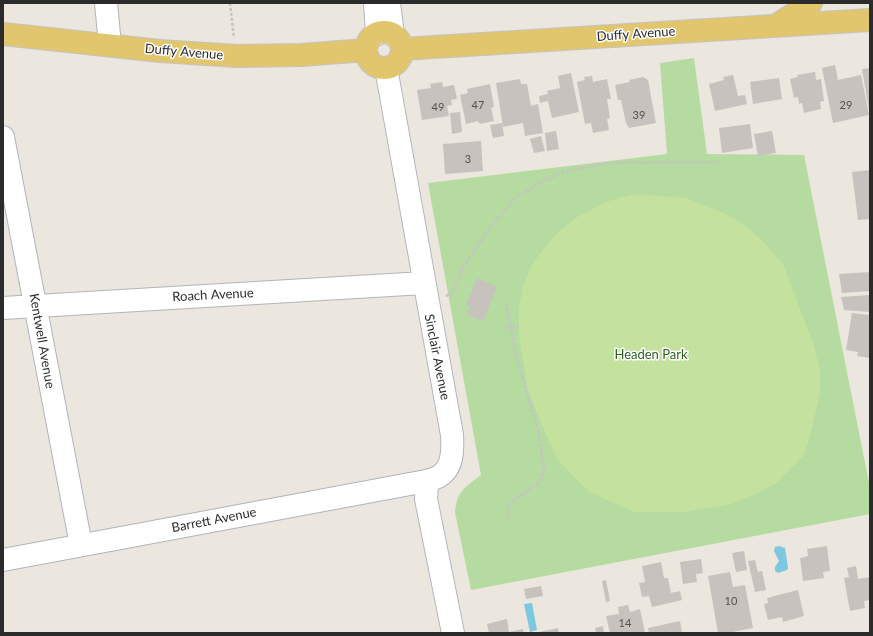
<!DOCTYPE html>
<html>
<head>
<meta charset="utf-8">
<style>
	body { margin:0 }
	#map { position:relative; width:873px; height:636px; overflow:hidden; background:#ebe6de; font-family:Lato,sans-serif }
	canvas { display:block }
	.frame { position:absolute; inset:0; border:4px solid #2b2b2b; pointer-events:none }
</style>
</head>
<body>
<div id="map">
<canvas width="873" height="636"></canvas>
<div class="frame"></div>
</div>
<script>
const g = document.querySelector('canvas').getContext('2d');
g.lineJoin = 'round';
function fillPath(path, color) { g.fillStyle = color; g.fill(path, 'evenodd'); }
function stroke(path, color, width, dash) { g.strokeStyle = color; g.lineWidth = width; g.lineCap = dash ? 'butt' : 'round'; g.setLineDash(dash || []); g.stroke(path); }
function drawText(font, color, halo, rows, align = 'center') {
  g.font = font + ' Lato,sans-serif'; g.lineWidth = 3; g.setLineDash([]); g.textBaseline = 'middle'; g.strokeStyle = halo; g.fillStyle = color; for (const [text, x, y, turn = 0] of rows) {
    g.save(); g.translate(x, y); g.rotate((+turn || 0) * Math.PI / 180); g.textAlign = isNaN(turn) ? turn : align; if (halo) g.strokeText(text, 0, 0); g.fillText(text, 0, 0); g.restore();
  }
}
fillPath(new Path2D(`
	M694,58L707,154L804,155L870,488V514L471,590L455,512C457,490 465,488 481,475L428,183L667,154L660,63Z`), '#b5dba1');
fillPath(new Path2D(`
	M633,194L686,198L726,214L745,226L762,240L783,264L813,343L820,370V393L812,429L804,455L775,484L756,494L731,504L685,512H634L588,491L558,460L551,446L528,391L519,336V306L523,287L531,266L545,247L558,232L577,217L606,202Z`), '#c5e19e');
fillPath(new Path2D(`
	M779,546L785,548L788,568L787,570L778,573L775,571V567L779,561L774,551L775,547Z
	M532,603L537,630L530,632L524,604Z`), '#7dc7e1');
fillPath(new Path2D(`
	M835,65L838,80L861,75L869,115L833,123L822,68Z
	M870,68V110H869L862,69Z
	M815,72L816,80L821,79L824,101L820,102L821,109L804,113L802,103L799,104L798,97L794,98L790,79L798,77L797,75Z
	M571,73L579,112L552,118L548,101L540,103L539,96L548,94L547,91L560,88L558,76Z
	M733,75L738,96L745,95L747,104L715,111L709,84L724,80L723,77Z
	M592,76L593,82L607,79L611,99H607L610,118L607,119L609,130L593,133L591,123L585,124L577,82L585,80L584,77Z
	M643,77L648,80L656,123L629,128L626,123L621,100H618L615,85L630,82L629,80Z
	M779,78L782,99L753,104L750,82Z
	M520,79L521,84H527L531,106L538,104L543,133L525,136L523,123L503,127L496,83Z
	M442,82L443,87L454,85L457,99L451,100L452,105L447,106L449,116L422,120L417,90L431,88L430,84Z
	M490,84L494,107L491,108L494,121L480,124L478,121L466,124L460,95L468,93L467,89Z
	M460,112L462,132L452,134L450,113Z
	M502,123L504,136L493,138L490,125Z
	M750,124L753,148L722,153L719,128Z
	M556,131L559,149L547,151L545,133Z
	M772,131L776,153L758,156L754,134Z
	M541,136L545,151L534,153L530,139Z
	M481,141L483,171L445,174L443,144Z
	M870,170V219L858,220L852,172Z
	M870,272V291L842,293L839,274Z
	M477,278L497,287L483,321L467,315L470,307L466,305Z
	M870,295V312L844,310L841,297Z
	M852,313L870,315V358L857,356L858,352L846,350Z
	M827,546L830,571L823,572L824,578L803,581L800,558L808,556L807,549Z
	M744,551L747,570L736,572L732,553Z
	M701,559L703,573L696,574L697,582L683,584L680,562Z
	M755,560L758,572L762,571L766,590L755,592L748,561Z
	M661,562L664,578H668L671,593L680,591L682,600L652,607L649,596L642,597L639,583L645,582L642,566Z
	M856,566L858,579L870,577V600L864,601L865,608L850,611L844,578L849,577L847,568Z
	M730,572L733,587L745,585L753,628L727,633H718L708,576Z
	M606,580L610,601L606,602L602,581Z
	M541,586L543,596L526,599L524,589Z
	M798,590L804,616L783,622L782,617L768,620L764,604L768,603L767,598Z
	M628,605L630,612L640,609L645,633H610L606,616L619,614L618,607Z
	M507,619L509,632L523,629L524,633H489L487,624Z
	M680,621L682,633H649L648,628Z
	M603,626L604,633H596L595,628Z
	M558,628L559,633H539V632Z`), '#c7c2be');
const minor = new Path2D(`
	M106,3L110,45
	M375,3L377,34
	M389,3L393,35
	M386,68L452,435C453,450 453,469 438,477C434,479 430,480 426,481L427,486L426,499L453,633
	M3,137L81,545
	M3,308L424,283
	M3,560L426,481`);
const major = new Path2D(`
	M778,24L811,3
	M366 50a18 18 0 1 1 36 0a18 18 0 1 1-36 0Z
	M3,34L160,51L237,56L301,55L366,50
	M402,49L870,20`);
stroke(minor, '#b2b4bd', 24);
stroke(major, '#c4c4c4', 24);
stroke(new Path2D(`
	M230,3L234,38
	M446,296L452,294L464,265L492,225L516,197L543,181L566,171L609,163L720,162
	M506,303L517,358L538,430L544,469L542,478L538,483L510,503L508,510V519
	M501,328L519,326`), '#c4c4c4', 2.5, [3, 2]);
stroke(minor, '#fff', 22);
stroke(major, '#e1c66d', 22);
drawText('11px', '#525150', null, [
	["47",478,105],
	["29",846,105],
	["49",438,107],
	["39",639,115],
	["3",468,159],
	["10",731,601],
	["14",625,623]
]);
drawText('13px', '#2b2b2b', '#fff', [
	["Duffy Avenue",636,34,-4],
	["Duffy Avenue",184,52,5],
	["Roach Avenue",213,295,-3],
	["Kentwell Avenue",42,341,80],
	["Sinclair Avenue",437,357,79],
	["Barrett Avenue",214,520,-11]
]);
drawText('13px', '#2f6022', '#fff', [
	["Headen Park",651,355]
]);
</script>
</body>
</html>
